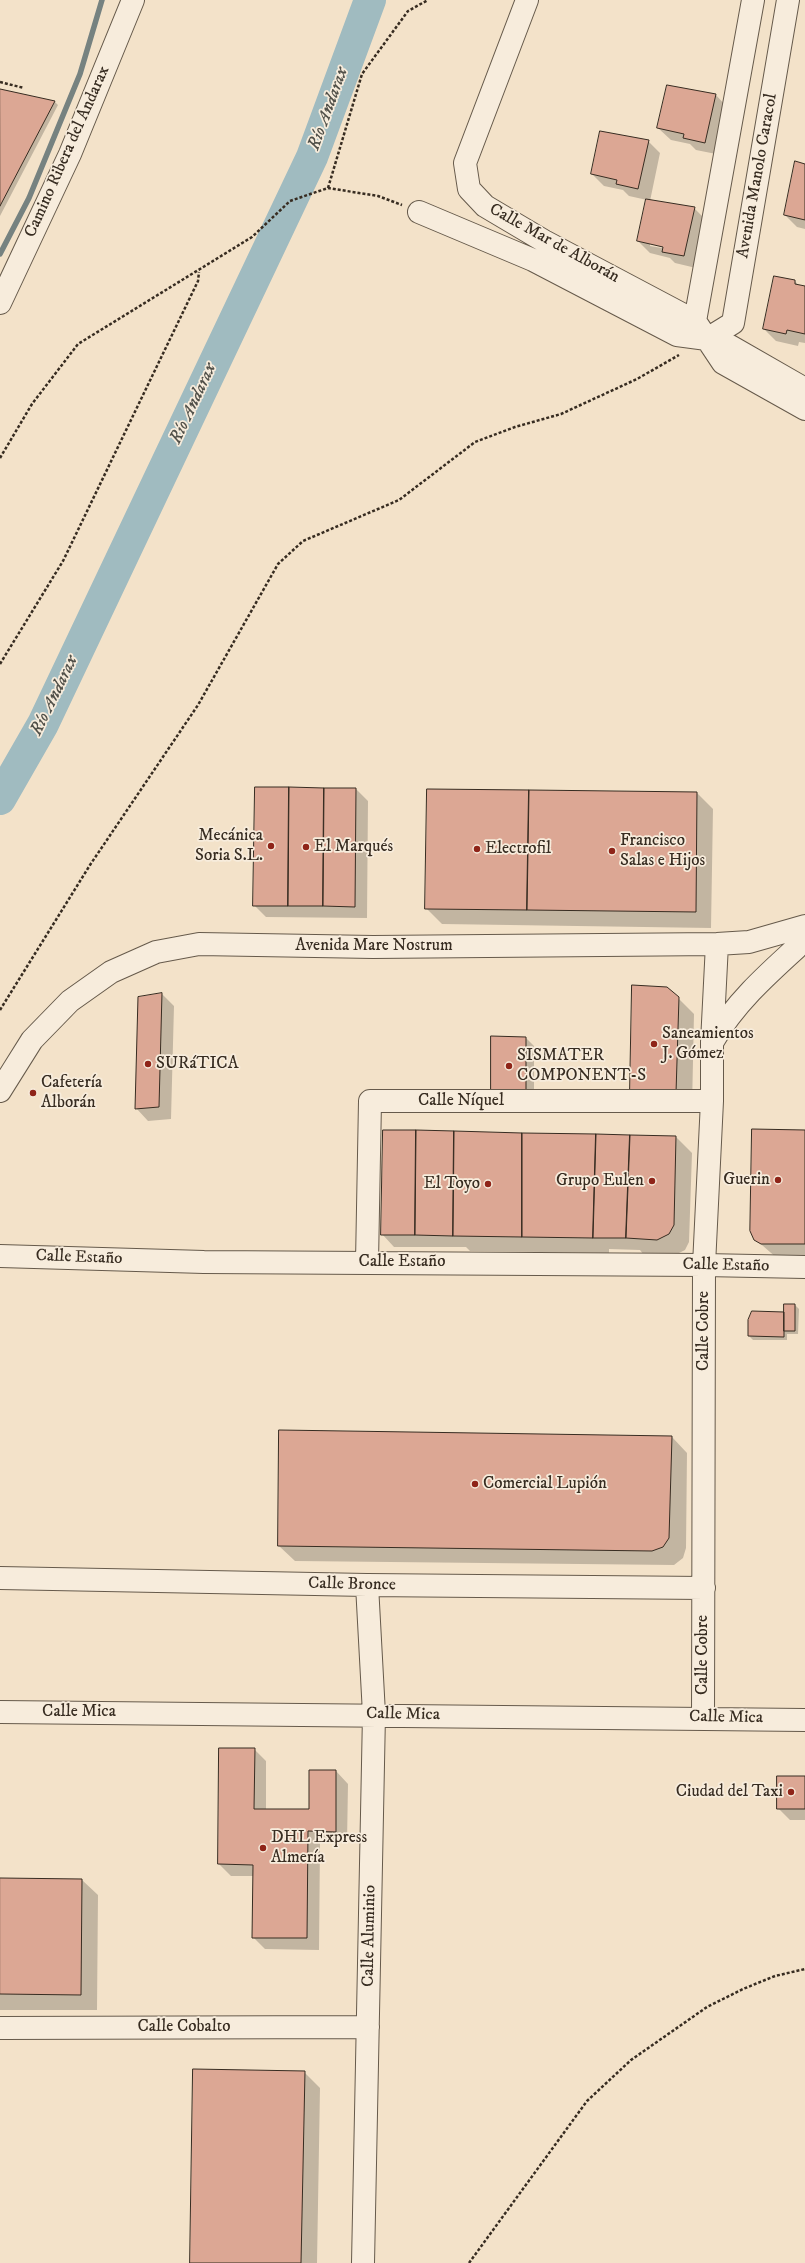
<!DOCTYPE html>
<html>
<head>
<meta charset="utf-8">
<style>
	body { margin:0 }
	canvas { display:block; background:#f3e2c9 }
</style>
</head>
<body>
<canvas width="805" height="2263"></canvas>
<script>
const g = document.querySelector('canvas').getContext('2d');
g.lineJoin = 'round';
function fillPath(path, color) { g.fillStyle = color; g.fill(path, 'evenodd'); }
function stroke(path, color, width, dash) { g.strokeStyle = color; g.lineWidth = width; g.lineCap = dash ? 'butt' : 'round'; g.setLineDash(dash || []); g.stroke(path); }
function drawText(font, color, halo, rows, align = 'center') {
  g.font = font + ' "IM FELL DW Pica",serif'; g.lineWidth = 3.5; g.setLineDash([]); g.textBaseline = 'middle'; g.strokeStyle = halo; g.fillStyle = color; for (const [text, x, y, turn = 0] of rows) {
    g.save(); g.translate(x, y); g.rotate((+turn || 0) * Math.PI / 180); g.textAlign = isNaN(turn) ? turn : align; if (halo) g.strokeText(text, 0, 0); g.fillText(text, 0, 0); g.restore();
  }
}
fillPath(new Path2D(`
	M0,90L55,102L58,105L0,216Z
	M715,94L727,107L716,154L696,150L690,144L671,140L658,128Z
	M648,141L660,153L650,201L694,208L706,220L696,268L675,263L670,258L650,253L638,241L647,200L629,196L623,190L604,186L592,174ZM650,243L668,247V249L650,246Z
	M805,165V229L797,227L785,215Z
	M795,281L799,286L805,287V343L799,342L798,346L776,341L764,329Z
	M356,789L368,801L367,918L266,917L254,905Z
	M697,793L713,809L711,928L442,924L426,908Z
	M162,994L174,1006L171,1119L148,1121L136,1108L139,998Z
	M678,998L694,1014L692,1108L647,1106Z
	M526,1038L534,1046V1103L492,1094Z
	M805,1131V1260L778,1259L755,1239Z
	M676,1137L692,1153L689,1242L685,1250L673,1256L643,1254L640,1250L609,1249V1253L470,1251L466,1247H394L382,1234Z
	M795,1305L799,1309L798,1334H787V1340H753L749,1336Z
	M672,1437L687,1453L686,1548L683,1558L674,1565L295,1561L279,1546Z
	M254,1749L266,1761V1810H310L336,1771L348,1784L347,1843H320L319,1950L265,1949L253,1937V1876H231L219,1864Z
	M805,1777V1820H790L778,1808Z
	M0,1879L82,1880L98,1895L97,2010H0Z
	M304,2072L320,2088L317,2263H191Z`), '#0003');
stroke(new Path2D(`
	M0,254L29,198L80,74L102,0`), '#768280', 5.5);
stroke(new Path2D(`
	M0,799L43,724L312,157L370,0`), '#a0bbc0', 32);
const building = new Path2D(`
	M667,85L716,94L705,143L683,138L684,134L657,128Z
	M0,89L55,101L0,206Z
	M600,131L649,140L638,189L616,184L617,180L591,174Z
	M795,161L805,164V220L784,215Z
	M646,199L695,207L684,256L662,252L663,247L637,241Z
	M774,276L795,280V284L805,286V334L787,330L786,334L763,329Z
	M255,787H289L288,906H253Z
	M289,787L324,788L323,906H288Z
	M324,788H356L355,907L323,906Z
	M427,789L529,790L527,910L425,909Z
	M529,790L697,792L696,912L527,910Z
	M632,985L667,987L679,997L676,1093L630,1091Z
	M162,993L159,1107L135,1109L138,997Z
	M491,1036L526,1037V1095H491Z
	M752,1129L805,1130V1244H761L754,1240L750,1231Z
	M383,1130H416L415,1235H381Z
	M416,1130L454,1131L453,1236L415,1235Z
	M454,1131L522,1133V1237L453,1236Z
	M522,1133L596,1134L593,1238L522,1237Z
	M596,1134L630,1135L626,1238H593Z
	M630,1135L676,1136L674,1225L669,1234L657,1240L626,1238Z
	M784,1304H795V1331H784Z
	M752,1311L784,1312V1337L748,1336V1320Z
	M279,1430L672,1436L669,1538L663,1547L652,1551L278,1546Z
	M219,1748H255L254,1809H309V1770H336V1832L308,1831L307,1938H252L253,1865L218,1864Z
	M777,1776H805V1809H777Z
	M0,1878L82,1879L81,1995L0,1994Z
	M193,2069L305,2071L301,2263H190Z`);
fillPath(building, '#dca794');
stroke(building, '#372c21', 1);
const minor = new Path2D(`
	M527,0L465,163L469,189L485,206L544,241L695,321L723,363L805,409
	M419,212L533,260L677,335L707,339L730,346L805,389
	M0,303L70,154L133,0
	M695,321L753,0
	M707,339L733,323L788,0
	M713,1041C736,1001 771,971 805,940
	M0,1091L32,1040L70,1001L111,972L156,952L199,944L373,947L717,944L749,942L805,926
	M0,1256L204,1262L704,1265L805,1267
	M367,1262L370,1101H712
	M0,1578L367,1585L704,1588
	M0,1712L805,1720
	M703,1718L704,1265L712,1101V1042L717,944
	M0,2028L368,2027
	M363,2263L374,1714L367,1585`);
stroke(minor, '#665a4b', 24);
stroke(new Path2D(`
	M0,82L24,88
	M328,188L362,74L408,11L428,0
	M0,458L32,404L78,344L252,237L290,201L328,188L378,196L402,205
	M0,664L63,561L198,281L199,272
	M0,1010L90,865L198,705L278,564L303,541L399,500L475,442L515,427L561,414L637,379L679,355
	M469,2263L587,2101L631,2060L707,2007L743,1989L775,1976L805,1969`), '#372c21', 2.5, [3, 2]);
stroke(minor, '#f7ecdc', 22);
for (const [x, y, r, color] of [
	[271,846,4,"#8f2418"],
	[306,847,4,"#8f2418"],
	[477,849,4,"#8f2418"],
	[612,851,4,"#8f2418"],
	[654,1044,4,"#8f2418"],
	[148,1064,4,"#8f2418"],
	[509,1066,4,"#8f2418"],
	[33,1093,4,"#8f2418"],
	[778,1180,4,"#8f2418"],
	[652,1181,4,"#8f2418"],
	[488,1184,4,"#8f2418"],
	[475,1484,4,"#8f2418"],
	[791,1792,4,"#8f2418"],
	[263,1848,4,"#8f2418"]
]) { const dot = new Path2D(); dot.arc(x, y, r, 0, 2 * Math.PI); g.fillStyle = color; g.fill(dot); stroke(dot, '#f7ecdc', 1.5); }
drawText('17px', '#372c21', '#f7ecdc', [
	["Camino Ribera del Andarax",68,152,-66],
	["Avenida Manolo Caracol",758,176,-80],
	["Calle Mar de Alborán",554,244,29],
	["Avenida Mare Nostrum",374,946],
	["Calle Níquel",461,1101],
	["Calle Estaño",79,1258,2],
	["Calle Estaño",402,1262],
	["Calle Estaño",726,1266,1],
	["Calle Cobre",704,1331,-90],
	["Calle Bronce",352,1585,1],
	["Calle Cobre",703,1655,-90],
	["Calle Mica",79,1712],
	["Calle Mica",403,1715,1],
	["Calle Mica",726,1718,1],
	["Calle Aluminio",370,1936,-89],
	["Calle Cobalto",184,2027]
]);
drawText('17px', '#372c21', '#f7ecdc', [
	["Mecánica",263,836,"right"],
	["Soria S.L.",263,856,"right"],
	["Francisco",620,841],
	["Salas e Hijos",620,861],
	["El Marqués",314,847],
	["Electrofil",485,849],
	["Saneamientos",662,1034],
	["J. Gómez",662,1054],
	["SISMATER",517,1056],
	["COMPONENT-S",517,1076],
	["SURáTICA",156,1064],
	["Cafetería",41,1083],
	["Alborán",41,1103],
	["Guerin",770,1180,"right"],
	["Grupo Eulen",644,1181,"right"],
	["El Toyo",480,1184,"right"],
	["Comercial Lupión",483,1484],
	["Ciudad del Taxi",783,1792,"right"],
	["DHL Express",271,1838],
	["Almería",271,1858]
], 'left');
drawText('italic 18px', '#515049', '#f7ecdc', [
	["Río Andarax",329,109,-70],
	["Río Andarax",194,404,-65],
	["Río Andarax",55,696,-64]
]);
</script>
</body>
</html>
